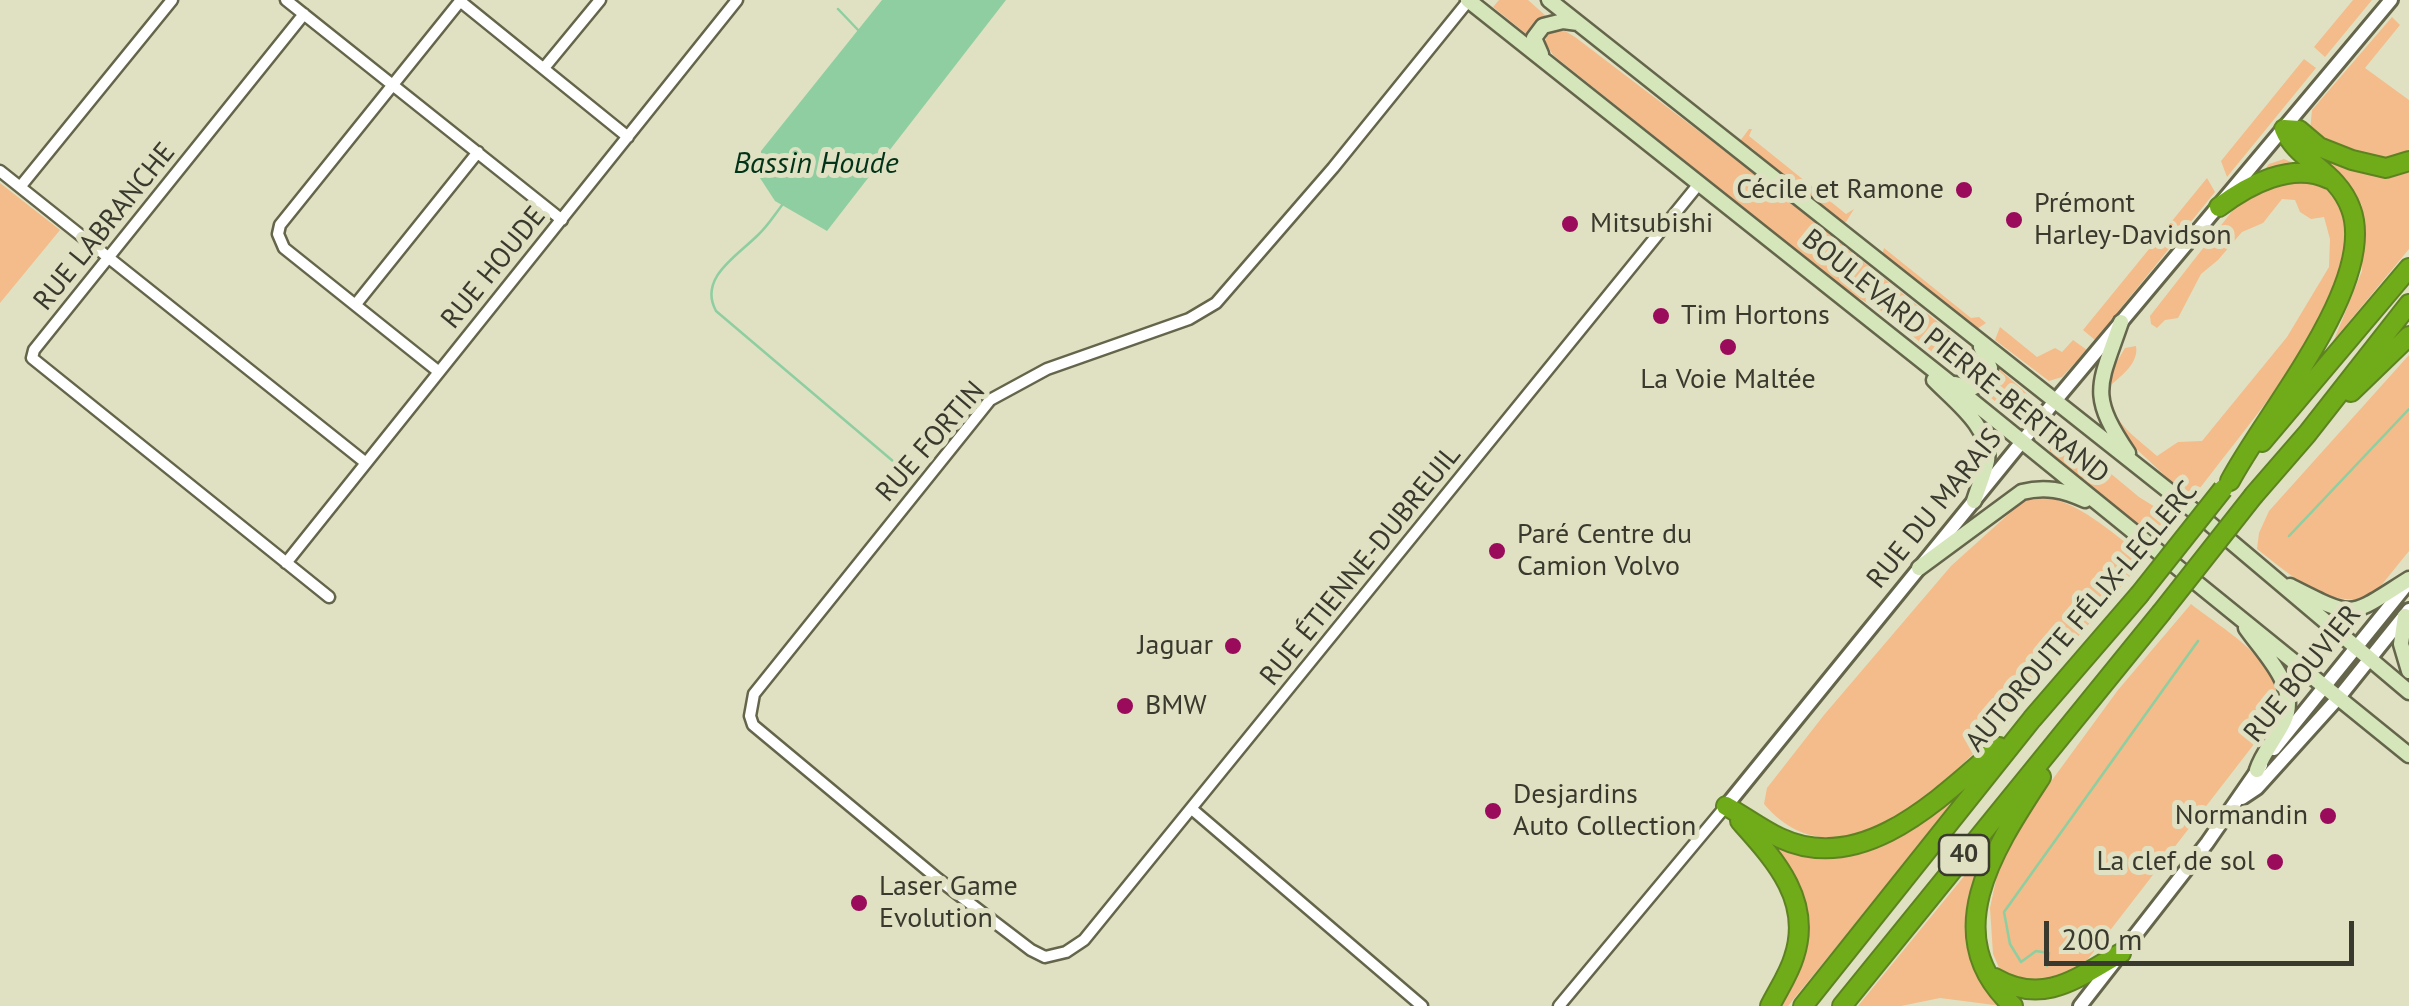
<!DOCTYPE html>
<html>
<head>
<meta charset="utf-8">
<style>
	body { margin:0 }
	#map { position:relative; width:2409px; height:1006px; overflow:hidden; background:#e0e1c3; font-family:"PT Sans",sans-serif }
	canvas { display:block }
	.scale { position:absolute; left:2044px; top:921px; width:310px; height:45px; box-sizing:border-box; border:5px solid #39392d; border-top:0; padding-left:12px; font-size:30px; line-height:35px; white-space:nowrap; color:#39392d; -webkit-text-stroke:8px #e0e1c3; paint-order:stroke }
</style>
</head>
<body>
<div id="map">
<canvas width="2409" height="1006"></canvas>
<div class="scale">200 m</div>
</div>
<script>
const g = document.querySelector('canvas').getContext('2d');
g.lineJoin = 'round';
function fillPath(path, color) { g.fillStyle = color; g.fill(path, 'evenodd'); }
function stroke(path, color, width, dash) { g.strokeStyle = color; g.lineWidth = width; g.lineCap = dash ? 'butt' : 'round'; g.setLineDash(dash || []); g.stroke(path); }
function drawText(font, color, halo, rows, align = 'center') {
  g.font = font + ' "PT Sans",sans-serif'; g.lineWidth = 10; g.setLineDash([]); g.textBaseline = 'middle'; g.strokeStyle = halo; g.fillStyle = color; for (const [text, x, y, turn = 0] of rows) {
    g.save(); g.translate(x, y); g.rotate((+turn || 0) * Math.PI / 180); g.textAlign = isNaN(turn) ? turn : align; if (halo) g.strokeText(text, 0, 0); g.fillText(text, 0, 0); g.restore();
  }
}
fillPath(new Path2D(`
	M1499,0H1528L1546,16L1529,36L1493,7Z
	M2353,0H2372L2325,57L2314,47Z
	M2392,17L2400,25L2365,68L2409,100V154L2371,159L2328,147L2310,130L2312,110Z
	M1549,31H1565L1575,37L1755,174L1976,353L1982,364L1981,371L1973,376L1958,373L1883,312L1850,293L1553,55L1545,42Z
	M2304,59L2316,68L2227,177L2221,161Z
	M1749,129H1752L1749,136L1846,214L1854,209L1846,222L1840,224L1780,176L1752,148L1740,145V141Z
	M2318,153L2409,167V249L2334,340L2362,271V205Z
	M2284,159C2318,172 2351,210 2350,247C2350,256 2343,267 2340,276C2308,359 2244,429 2191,500L2115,429L2102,387L2125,348L2136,346C2139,363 2122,375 2111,385C2104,418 2136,437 2157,456L2178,442L2202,441L2287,337L2329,267L2330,239L2324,217L2311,219L2300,212L2295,200L2282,199L2263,223L2242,232L2218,260L2201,274L2178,318L2165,320L2157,328L2151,324L2150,316L2269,164Z
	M2207,178L2215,192L2095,340L2083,330Z
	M0,183L60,230L0,303Z
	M1884,248L1971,318L1979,317L1986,323L1974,331L1882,255Z
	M2000,327L2037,357L2055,348L2062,352L2073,340L2087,350L2062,377L2049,381L1995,340Z
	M2409,355V551L2371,598C2324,607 2292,576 2257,549L2259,533L2269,511Z
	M1998,368L2033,399L2028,414L2012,415L1980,389L1995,378Z
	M2055,435L2069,439L2139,497L2176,520L2161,537L2133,521L2052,456L2046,440Z
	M2037,496C2079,500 2112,533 2145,558C2112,598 2078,636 2045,675C1988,739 1853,909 1764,804L1767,788L1824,715L1951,566L2022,502Z
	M2191,604C2226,632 2290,665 2275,717L2088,959L2064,978L2026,986L2001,972L1993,954L1990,908L2003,847L2118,690Z
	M1955,792L1959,797L1788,1006H1780C1811,945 1826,896 1768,845L1772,841L1831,854Z
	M1988,847C1961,911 1949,952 2002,1006L1940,998L1901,1006H1858Z`), '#f3bc8a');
fillPath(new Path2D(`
	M882,0H1006L827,231L775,201L760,178L761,151Z`), '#8ecea1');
stroke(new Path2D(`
	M838,9L859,31
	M783,204C775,214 768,226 758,235C737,256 698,278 716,311L907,473
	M2289,536L2409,409
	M2047,966L2049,953L2036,951L2021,962L2010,944L2004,912L2198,641`), '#8ecea1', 2.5);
const minor = new Path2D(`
	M286,0L562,220
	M1469,0L1333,168L1216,303L1189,319L1047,369L990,400L754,694L750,716L753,725L938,879L1031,950L1045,957L1066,952L1084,940L1698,185
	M460,1L628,137
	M304,14L34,350L32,358L329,597
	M544,68L600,0
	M0,171L366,463
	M20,187L172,0
	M356,304L478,152
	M439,372L284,248L278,234L280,225L461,0
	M286,563L737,0
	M1193,810L1422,1006
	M1559,1006L1726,806`);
const tertiary = new Path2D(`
	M2274,749L2409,582
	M2242,798L2257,788L2340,696L2409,610
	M1726,806L2055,401L2391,0
	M2080,1006L2207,843L2261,765`);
const secondary = new Path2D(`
	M1468,0L1950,383L2409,755
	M1549,0L2203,518L2409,692
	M1541,54L1534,38L1543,26L1563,21L1578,23
	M2121,322C2099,386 2088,394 2128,453
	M1934,380C1954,401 1992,428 1987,461C1984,474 1978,488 1974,501
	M1955,384L1972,388L1985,381L1990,368L1981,347
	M1919,568L2022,492C2045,486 2064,490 2085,500
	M2290,586C2357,620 2348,617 2409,579
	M2405,616L2401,644L2409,671
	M2246,628C2264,654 2300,687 2284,721C2276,738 2263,752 2257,770`);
const motorway = new Path2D(`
	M2219,207C2248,185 2292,161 2329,179
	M2351,392L2409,336
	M2262,442L2409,268
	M2230,481C2265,414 2378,283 2351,209C2337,170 2297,161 2284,129L2299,130L2319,147L2352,160L2386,168L2409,161
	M2254,495L2307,434L2409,304
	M1726,806C1744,816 1761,829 1780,838C1863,877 1941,797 1999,747
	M1740,821C1774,859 1813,900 1794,957C1789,974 1778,990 1770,1006
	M1995,978C2044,1006 2077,978 2121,953
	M1803,1006L2032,719L2139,595
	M1842,1006L2161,613
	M2013,1006C1935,935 1996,846 2041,777`);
stroke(minor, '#65654b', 15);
stroke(tertiary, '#65654b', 18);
stroke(secondary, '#65654b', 19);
stroke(motorway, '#5d8321', 22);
stroke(minor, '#fff', 10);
stroke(tertiary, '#fff', 12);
stroke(secondary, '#d4e6ba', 14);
stroke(motorway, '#70ab1a', 18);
const motorwayBridge = new Path2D(`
	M2139,595L2223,489
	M2161,613L2254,495`);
stroke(motorwayBridge, '#5d8321', 22, []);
stroke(motorwayBridge, '#70ab1a', 18);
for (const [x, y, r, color] of [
	[1964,190,10,"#9b0b5b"],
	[2014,220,10,"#9b0b5b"],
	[1570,224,10,"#9b0b5b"],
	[1661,316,10,"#9b0b5b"],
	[1728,347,10,"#9b0b5b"],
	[1497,551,10,"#9b0b5b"],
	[1233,646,10,"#9b0b5b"],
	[1125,706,10,"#9b0b5b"],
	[1493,811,10,"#9b0b5b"],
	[2328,816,10,"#9b0b5b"],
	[2275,862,10,"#9b0b5b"],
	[859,903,10,"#9b0b5b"]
]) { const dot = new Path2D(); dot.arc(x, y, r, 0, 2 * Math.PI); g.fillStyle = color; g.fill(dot); stroke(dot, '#e0e1c3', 4); }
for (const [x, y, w] of [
	[1964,855,50]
]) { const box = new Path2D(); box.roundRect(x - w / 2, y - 20, w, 40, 8); g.fillStyle = '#e0e1c3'; g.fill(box); stroke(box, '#39392d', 2.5); }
drawText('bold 25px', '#39392d', null, [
	["40",1964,855]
]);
drawText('28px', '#39392d', '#e0e1c3', [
	["Cécile et Ramone",1944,190,"right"],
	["Prémont",2034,204],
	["Harley-Davidson",2034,236],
	["Mitsubishi",1590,224],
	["Tim Hortons",1681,316],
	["La Voie Maltée",1728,380,"center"],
	["Paré Centre du",1517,535],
	["Camion Volvo",1517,567],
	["Jaguar",1213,646,"right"],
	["BMW",1145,706],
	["Desjardins",1513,795],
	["Auto Collection",1513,827],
	["Normandin",2308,816,"right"],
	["La clef de sol",2255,862,"right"],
	["Laser Game",879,887],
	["Evolution",879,919]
], 'left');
drawText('28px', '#39392d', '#e0e1c3', [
	["RUE LABRANCHE",105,227,-51],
	["RUE HOUDE",494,268,-51],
	["BOULEVARD PIERRE-BERTRAND",1955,357,39],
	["RUE FORTIN",931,442,-49],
	["RUE DU MARAIS",1935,509,-51],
	["RUE ÉTIENNE-DUBREUIL",1361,566,-51],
	["AUTOROUTE FÉLIX-LECLERC",2082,617,-50],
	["RUE BOUVIER",2303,674,-51]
]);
drawText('italic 30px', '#003317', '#e0e1c3', [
	["Bassin Houde",816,164]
]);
</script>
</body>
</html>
